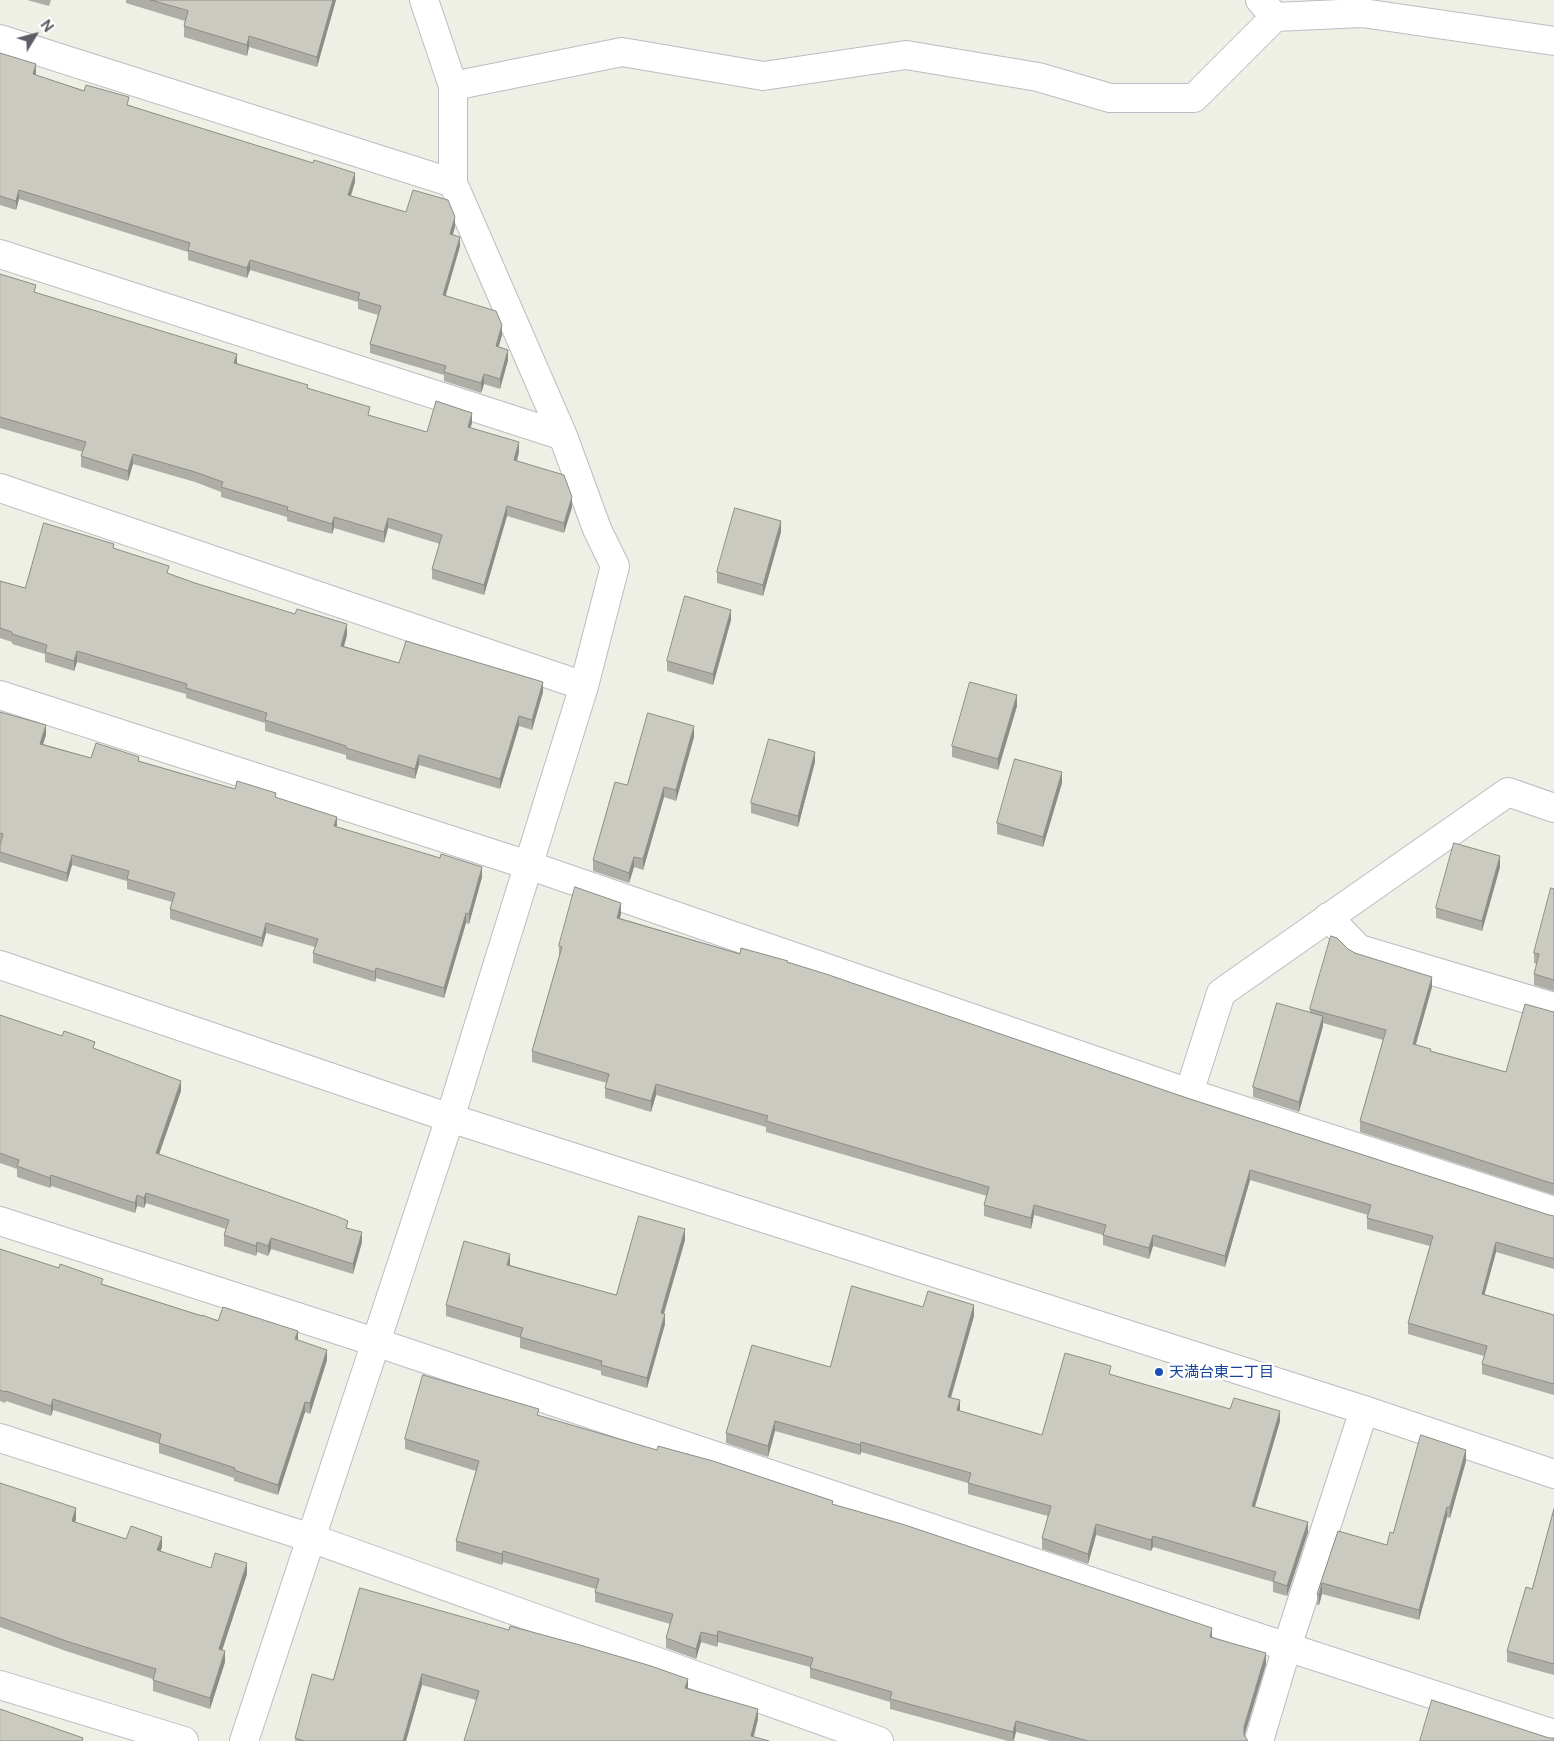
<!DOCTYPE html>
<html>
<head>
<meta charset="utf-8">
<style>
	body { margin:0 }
	#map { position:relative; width:1554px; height:1741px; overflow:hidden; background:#eeefe5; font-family:"Public Sans",sans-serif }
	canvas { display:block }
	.north { position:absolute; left:10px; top:10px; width:50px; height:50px; -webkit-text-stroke:4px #fff; paint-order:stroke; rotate:53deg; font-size:14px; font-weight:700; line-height:20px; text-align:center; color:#5d5e65 }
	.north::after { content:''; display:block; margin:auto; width:18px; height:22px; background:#5d5e65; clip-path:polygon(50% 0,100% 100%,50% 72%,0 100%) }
</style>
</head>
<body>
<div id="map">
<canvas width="1554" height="1741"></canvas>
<div class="north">N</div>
</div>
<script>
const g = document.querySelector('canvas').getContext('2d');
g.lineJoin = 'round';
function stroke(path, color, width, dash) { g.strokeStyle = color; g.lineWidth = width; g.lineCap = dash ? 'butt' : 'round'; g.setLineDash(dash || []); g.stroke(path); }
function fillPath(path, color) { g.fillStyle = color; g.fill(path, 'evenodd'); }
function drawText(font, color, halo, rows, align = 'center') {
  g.font = font + ' "Public Sans","Noto Sans JP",sans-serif'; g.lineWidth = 5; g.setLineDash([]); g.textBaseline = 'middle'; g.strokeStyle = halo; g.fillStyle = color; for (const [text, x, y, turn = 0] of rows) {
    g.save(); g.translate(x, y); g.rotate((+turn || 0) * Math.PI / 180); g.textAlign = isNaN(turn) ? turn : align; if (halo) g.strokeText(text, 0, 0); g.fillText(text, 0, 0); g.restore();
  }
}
const street = new Path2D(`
	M1260,0L1275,17
	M0,39L453,183
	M453,86L622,52L763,76L906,55L1038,77L1110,98H1194L1275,17L1362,13L1554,41
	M0,254L563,436
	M0,488L584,686
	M0,695L528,865L1189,1093L1554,1211
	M1328,917L1359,949L1554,1007
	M1189,1093L1221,993L1508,792L1554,808
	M0,1221L375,1342L1287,1647L1554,1734
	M0,1438L311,1538L879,1741
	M0,1685L184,1741
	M244,1741L450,1118L584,686L615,566L597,529L563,436L453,183V86L424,0
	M1259,1741L1287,1647L1364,1410`);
const secondary = new Path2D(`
	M0,965L450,1118L1364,1410L1554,1474`);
stroke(street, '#bcbdc3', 30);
stroke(secondary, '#bbbbc2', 30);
stroke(street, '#fff', 28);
stroke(secondary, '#fff', 28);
fillPath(new Path2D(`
	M27,0H51L49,6Z
	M126,0H336L317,67L249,47L247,56L184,37V26L185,21L126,3Z
	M0,53L36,74V75L129,105L355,182L351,196L455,227L453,234L460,246L446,295L502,335L498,347L508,360L500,389L484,384L481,393L444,381V375L370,353V344L378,315L358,309V302L250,270L247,278L188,260V252L19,199L16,210L0,205Z
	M0,274L36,293L308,388L370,416L427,432L472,423L470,428L519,452L517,461L572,507L564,533L507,516L484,595L432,579V569L440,544L388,528L384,543L334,528L332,534L287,521V517L221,497V492L195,482L133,464L128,481L81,467V456L83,452L0,428Z
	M781,532L763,596L717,583V572Z
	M114,549L169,574L347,635L344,646L399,663L543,692L532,730L519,726L500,789L419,765L415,779L346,759V755L265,731V723L186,698V694L77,662L74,671L45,662V654L12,644V642L0,638V581L25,588Z
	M731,620L713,685L667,671V661Z
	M1017,706L998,770L952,757V746Z
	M0,712L46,735L43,744L91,758L139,761L235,789L276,798L337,827L482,877L469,924L466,923L444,998L376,978L375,982L313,963V953L315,947L266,933L262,947L170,919V909L172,902L127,889V881L72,865L67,882L0,862V845L1,843L0,842Z
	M694,737L676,801L664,797L643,870L634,867L629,883L593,871V860L627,785Z
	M815,762L798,827L751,813V803Z
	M1062,783L1043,847L997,834V823Z
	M1500,867L1482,931L1436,918V908Z
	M1554,889V991L1534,985V974L1537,964L1534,963V953Z
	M621,914L620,918L740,954L788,962L1184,1097L1549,1215L1554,1216V1269L1496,1252L1484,1294L1554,1315V1395L1482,1374V1364L1484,1356L1408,1334V1323L1430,1246L1367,1229V1218L1368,1215L1250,1180L1225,1267L1153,1246L1149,1259L1103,1245V1235L1034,1215L1031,1229L984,1216V1205L987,1196L766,1132V1127L656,1095L651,1112L605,1098V1088L607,1083L532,1062V1051L559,957V946Z
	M1348,949L1355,953L1432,987L1416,1044L1431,1051L1506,1072L1550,1011L1554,1012V1195L1360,1132V1121L1383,1040L1323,1023V1026L1299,1112L1253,1097V1087L1310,1012V1009Z
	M0,1015L95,1049L181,1091L159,1154L348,1228L362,1242L353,1274L271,1249L268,1256L257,1252L256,1256L224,1246V1235L226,1229L146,1203L144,1208L137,1206L135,1213L51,1186L50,1188L17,1177V1169L0,1163Z
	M685,1240L664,1314L665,1324L647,1388L601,1375V1371L520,1348V1338L446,1316V1305L510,1265L616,1295Z
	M0,1249L103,1284L202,1316L298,1340L327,1360L310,1414L305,1412L278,1495L234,1481V1478L159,1453V1444L53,1410L51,1416L6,1401L5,1403L0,1401Z
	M923,1307L974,1316L951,1398L960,1411L1042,1435L1111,1375L1230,1409L1280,1421L1255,1507L1308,1532L1287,1596L1273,1592V1582L1153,1547L1151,1551L1096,1535L1088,1564L1042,1549V1538L1048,1516L968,1494V1483L861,1452L860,1455L775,1431L768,1457L726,1443V1433Z
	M539,1416L833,1504L1212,1638L1266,1664L1244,1735L1248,1741H1050L1016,1732L1014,1741H1008L890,1709V1702L810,1678V1667L718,1642L717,1647L701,1642L696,1659L666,1648V1638L670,1624L595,1602V1592L596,1589L503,1562L502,1565L456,1551V1541L476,1471L405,1449V1439Z
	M1466,1461L1450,1518L1447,1517L1419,1620L1322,1594L1319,1605H1317V1594L1338,1531L1387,1545L1393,1533Z
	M0,1483L76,1519L75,1522L126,1539L162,1547L160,1552L211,1568L247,1574L222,1650L225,1662L210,1709L153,1691V1679L66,1651L0,1627Z
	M1554,1509V1675L1507,1662V1651L1532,1589Z
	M360,1588L688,1688L758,1719L754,1737L476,1700L422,1685L406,1741H295V1738L333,1680Z`), '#aeaea6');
fillPath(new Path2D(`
	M333,0H336L317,67V57Z
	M249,36V47L247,56V45Z
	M36,64V74L33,84V74Z
	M355,173V182L348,204V195Z
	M19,190V199L16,210V201Z
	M455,217V227L450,243V234Z
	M460,237V246L443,304V295Z
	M250,260V270L247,278V268Z
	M502,325V335L496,356V346Z
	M508,350V360L500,389V379Z
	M237,354V365L234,363Z
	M484,374V384L481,393V383Z
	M472,413V423L468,437V427Z
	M519,442V452L514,470V460Z
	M133,454V464L128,481V471Z
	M572,497V507L564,533V523Z
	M507,506V516L484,595V585Z
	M334,517V528L332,534V524Z
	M388,518V528L384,543V532Z
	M781,521V532L763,596V585Z
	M731,610V620L713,685V674Z
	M347,624V635L341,656V646Z
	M77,651V662L74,671V661Z
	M543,682V692L532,730V720Z
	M1017,695V706L998,770V759Z
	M519,716V726L500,789V779Z
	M46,725V735L40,753V744Z
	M694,726V737L676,801V790Z
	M815,752V762L798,827V816Z
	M419,755V765L415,779V769Z
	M1062,772V783L1043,847V837Z
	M664,787V797L643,870V859Z
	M337,817V826H334Z
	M72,855V865L67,882V873Z
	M1500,856V867L1482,931V921Z
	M634,857V867L629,883V873Z
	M482,867V877L469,924V914Z
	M621,903V914L617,928V918Z
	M466,913V923L444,998V988Z
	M266,923V933L262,947V938Z
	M376,968V978L375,982V972Z
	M1432,977V987L1413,1054V1044Z
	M1323,1016V1026L1299,1112V1102Z
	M181,1081V1091L156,1163V1153Z
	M656,1084V1095L651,1112V1101Z
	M1250,1170V1180L1225,1267V1256Z
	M51,1175V1186L50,1188V1178Z
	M146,1193V1203L144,1208V1198Z
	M137,1195V1206L135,1213V1203Z
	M1034,1205V1215L1031,1229V1218Z
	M685,1229V1240L661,1323V1313Z
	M362,1232V1242L353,1274V1264Z
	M1153,1235V1246L1149,1259V1248Z
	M271,1238V1249L268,1256V1246Z
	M257,1242V1252L256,1256V1246Z
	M1496,1242V1252L1482,1304V1294Z
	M510,1254V1265L507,1275V1265Z
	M974,1305V1316L948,1407V1397Z
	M665,1314V1324L647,1388V1378Z
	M298,1331V1342L295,1339Z
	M327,1350V1360L310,1414V1403Z
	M53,1399V1410L51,1416V1406Z
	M960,1400V1411L957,1410Z
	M305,1402V1412L278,1495V1485Z
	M1280,1411V1421L1252,1516V1506Z
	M775,1421V1431L768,1457V1446Z
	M861,1442V1452L860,1455V1445Z
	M1466,1450V1461L1450,1518V1507Z
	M1447,1507V1517L1419,1620V1610Z
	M76,1508V1519L72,1532V1521Z
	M1308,1522V1532L1287,1596V1586Z
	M1096,1524V1535L1088,1564V1554Z
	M1153,1536V1547L1151,1551V1540Z
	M162,1537V1547L157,1561V1550Z
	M503,1551V1562L502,1565V1554Z
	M247,1563V1574L219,1660V1649Z
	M1322,1583V1594L1319,1605V1595Z
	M1212,1628V1638L1210,1637Z
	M718,1631V1642L717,1647V1636Z
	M701,1632V1642L696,1659V1649Z
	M225,1651V1662L210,1709V1698Z
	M1266,1653V1664L1244,1737V1727Z
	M422,1674V1685L406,1741H403Z
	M688,1679V1689L685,1688Z
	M758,1709V1719L752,1741L751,1736Z
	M1016,1721V1732L1013,1741V1732Z`), '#8d8d87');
const building = new Path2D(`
	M151,0H333L317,57L249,36L247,45L184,26L188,11Z
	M0,53L36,64L33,74L84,91L86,85L129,97L127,105L313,163L314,160L355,173L348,195L406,212L413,190L448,200L455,217L450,234L460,237L443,295L496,311L502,325L496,346L508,350L500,379L484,374L481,383L444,372L446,366L370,344L381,306L358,299L360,293L250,260L247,268L188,250L190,243L19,190L16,201L0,196Z
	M0,274L36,285L34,292L237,354L234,363L308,385L307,388L370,407L368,415L427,432L436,401L472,413L468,427L519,442L514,460L564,475L572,497L564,523L507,506L484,585L432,569L442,535L388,518L384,532L334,517L332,524L287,510L288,507L221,487L223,482L195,472L133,454L128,471L81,456L86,442L0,417Z
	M735,508L781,521L763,585L717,572Z
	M44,523L114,544L113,548L169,566L167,573L195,583L295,614L297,609L347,624L341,646L399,663L406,641L543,682L532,720L519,716L500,779L419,755L415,769L346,748V746L265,720L267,713L186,688L187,684L77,651L74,661L45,652L47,645L12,634V632L0,628V581L25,588Z
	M685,596L731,610L713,674L667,661Z
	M970,682L1017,695L998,759L952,746Z
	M0,712L46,725L40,744L91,758L96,743L139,757L138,761L235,789L237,781L276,793L275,797L337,817L334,826L440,858L441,854L482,867L469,914L466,913L444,988L376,968L375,972L313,953L318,939L266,923L262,938L170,909L175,893L127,879L129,871L72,855L67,873L0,852V845L3,834L0,833Z
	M648,713L694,726L676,790L664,787L643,859L634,857L629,873L593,860L615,782L627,785Z
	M769,739L815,752L798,816L751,803Z
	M1015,759L1062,772L1043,837L997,823Z
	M1454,843L1500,856L1482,921L1436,908Z
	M575,887L621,903L617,918L740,954L741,948L788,961L787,962L826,974L1184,1097L1549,1215L1554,1216V1259L1496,1242L1482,1294L1554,1315V1384L1482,1364L1487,1346L1408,1323L1433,1236L1367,1218L1371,1205L1250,1170L1225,1256L1153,1235L1149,1248L1103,1235L1106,1225L1034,1205L1031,1218L984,1205L989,1187L766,1121L768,1116L656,1084L651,1101L605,1088L609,1074L532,1051L562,947L559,946Z
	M1551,888L1554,889V980L1534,974L1539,954L1534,953Z
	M1331,936L1337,938L1348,949L1355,953L1432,977L1413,1044L1431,1049L1430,1051L1506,1072L1525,1004L1550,1011L1554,1012V1184L1360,1121L1386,1030L1310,1009Z
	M1277,1003L1323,1016L1299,1102L1253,1087Z
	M0,1015L62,1036L64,1031L95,1042L93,1048L181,1081L156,1153L336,1216L348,1221L346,1228L362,1232L353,1264L271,1238L268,1246L257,1242L256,1246L224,1235L229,1220L146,1193L144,1198L137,1195L135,1203L51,1175L50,1178L17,1166L19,1160L0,1153Z
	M639,1216L685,1229L661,1313L665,1314L647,1378L601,1365L602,1361L520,1337L523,1328L446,1305L464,1241L510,1254L507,1265L616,1295Z
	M0,1249L59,1268L60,1264L103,1279L101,1284L202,1316V1315L218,1321L223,1307L298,1331L295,1339L327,1350L310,1403L305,1402L278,1485L234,1470L235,1468L159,1443L161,1434L53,1399L51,1406L6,1391L5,1392L0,1390Z
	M852,1286L923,1307L928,1291L974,1305L948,1397L960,1400L957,1410L1042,1435L1065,1353L1111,1366L1109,1374L1230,1409L1234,1398L1280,1411L1252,1506L1308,1522L1287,1586L1273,1581L1276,1572L1153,1536L1151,1540L1096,1524L1088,1554L1042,1538L1051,1506L968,1483L971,1473L861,1442L860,1445L775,1421L768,1446L726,1433L752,1345L830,1367Z
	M423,1375L539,1409L537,1415L657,1450L658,1446L713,1461L833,1501L832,1504L902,1524L1212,1628L1210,1637L1266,1653L1244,1727V1735L1248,1741H1088L1016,1721L1013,1732L890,1699L892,1692L810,1668L813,1658L718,1631L717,1636L701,1632L696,1649L666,1638L673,1614L595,1592L599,1579L503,1551L502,1554L456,1541L479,1461L405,1439Z
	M1421,1435L1466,1450L1450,1507H1447L1419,1610L1322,1583L1319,1595L1317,1594L1338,1531L1387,1545L1390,1532L1393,1533Z
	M0,1483L76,1508L72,1521L126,1539L131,1526L162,1537L157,1550L211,1568L215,1553L247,1563L219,1649L225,1651L210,1698L153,1680L156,1669L66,1641L0,1617Z
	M1554,1509V1664L1507,1651L1526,1587L1532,1589Z
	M360,1588L509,1630L510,1626L580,1645L651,1666L688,1679L685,1688L758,1709L751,1736L769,1741H464L479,1691L422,1674L403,1741H304L295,1738L312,1674L333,1680Z
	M1432,1700L1549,1738H1554V1741H1420Z
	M0,1709L83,1738L82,1741H0Z`);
fillPath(building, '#cacac1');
stroke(building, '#8d8d87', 1);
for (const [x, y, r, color] of [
	[1159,1372,5,"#1a4fb4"]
]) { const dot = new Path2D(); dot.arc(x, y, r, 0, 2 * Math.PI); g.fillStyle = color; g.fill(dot); stroke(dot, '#fff', 2); }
drawText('15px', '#164399', '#fff', [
	["天満台東二丁目",1169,1372]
], 'left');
</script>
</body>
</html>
